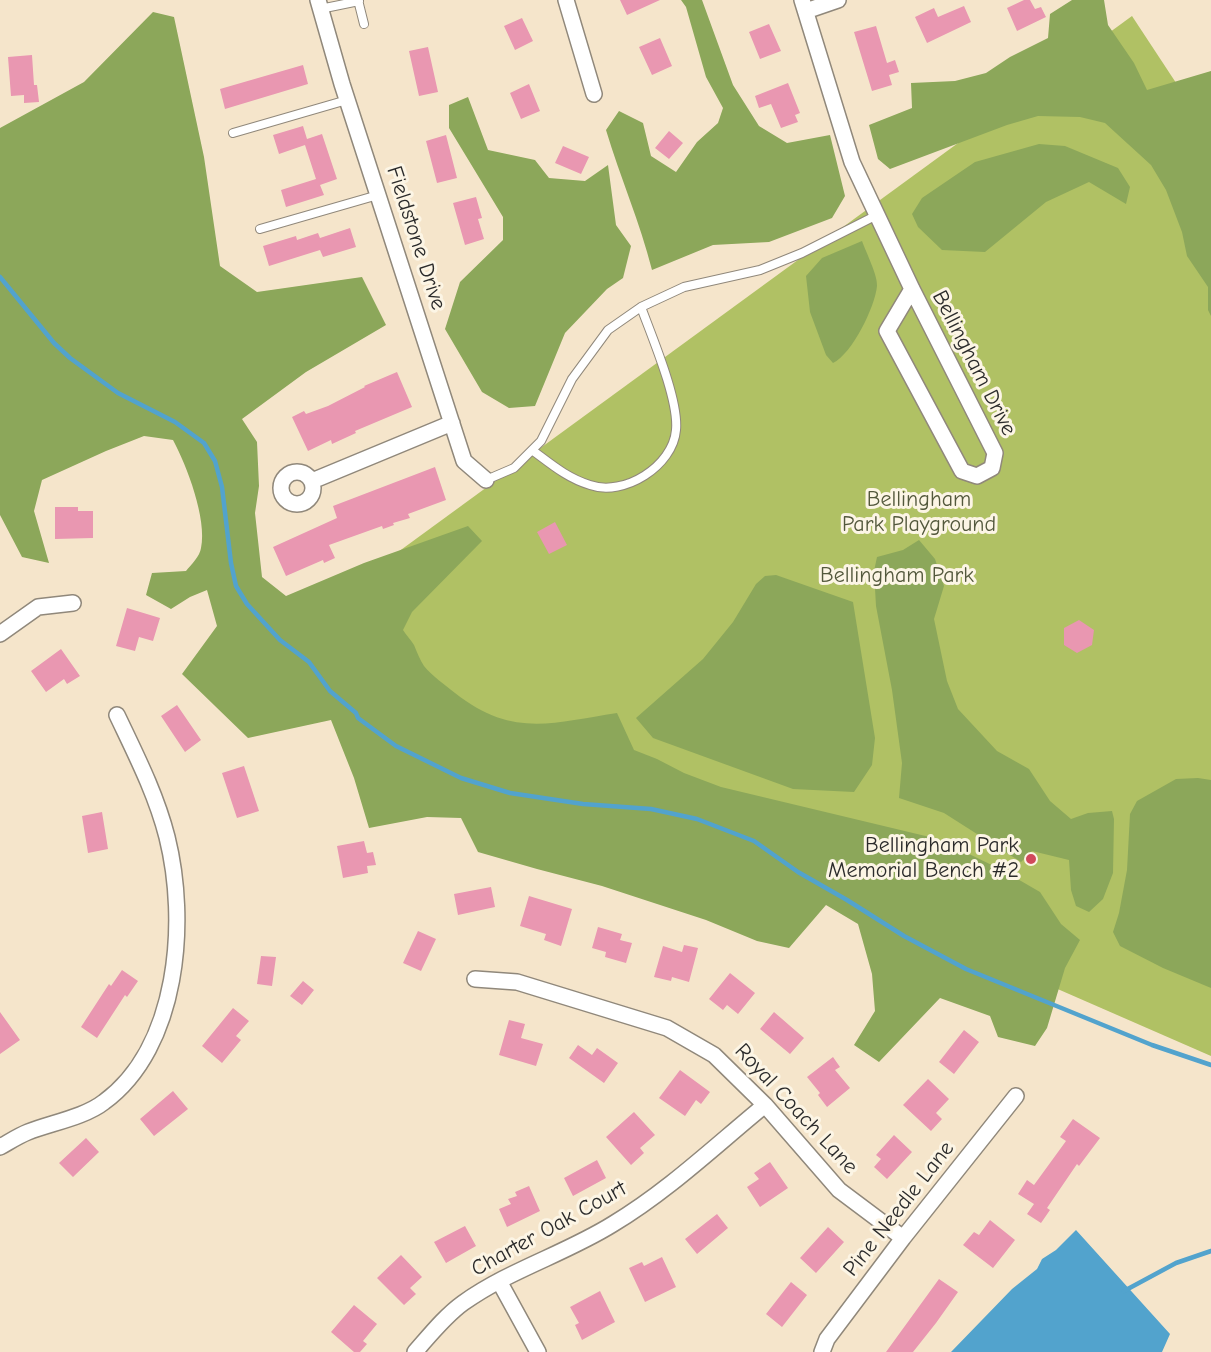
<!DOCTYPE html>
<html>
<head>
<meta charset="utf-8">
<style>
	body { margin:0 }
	canvas { display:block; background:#f5e5cb }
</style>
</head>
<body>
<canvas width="1211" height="1352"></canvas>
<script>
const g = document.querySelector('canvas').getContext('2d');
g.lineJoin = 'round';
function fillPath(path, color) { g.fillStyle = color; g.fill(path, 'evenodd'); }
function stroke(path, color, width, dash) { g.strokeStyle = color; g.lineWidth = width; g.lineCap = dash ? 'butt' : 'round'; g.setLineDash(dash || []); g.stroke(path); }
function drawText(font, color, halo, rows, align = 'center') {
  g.font = font + ' "Comic Neue",sans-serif'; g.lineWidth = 6; g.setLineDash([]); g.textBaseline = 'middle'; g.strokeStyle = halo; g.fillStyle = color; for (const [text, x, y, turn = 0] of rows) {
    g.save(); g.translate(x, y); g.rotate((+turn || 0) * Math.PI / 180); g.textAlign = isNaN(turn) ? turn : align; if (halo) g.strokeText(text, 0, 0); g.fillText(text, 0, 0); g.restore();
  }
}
fillPath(new Path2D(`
	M1132,16L1211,136V1056L309,662L346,590Z`), '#b0c164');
fillPath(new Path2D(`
	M681,0H702L733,85L759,126L787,143L830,135L845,196L832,218L769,242L713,245L652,270C640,222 620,177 606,130L619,111L643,123L651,156L676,172L697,142L718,123L723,108L706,77L686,7Z
	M1072,0H1104L1108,25L1134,63L1147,90L1211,71V316L1208,310V287L1187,256L1182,232L1166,190L1151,165L1105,123L1080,117L1038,116L1007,125L890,169L878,159L869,125L912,108L911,83L955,81L986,73L1010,57L1048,38L1050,14Z
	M153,12L174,17L204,157L220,266L257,292L362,277L386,325L306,372L242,419L257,442L259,486L255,513L262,577L286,596L364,563L468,526L482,541L412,612L403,630C406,635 411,640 414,645C417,652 420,660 424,666C432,676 445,685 455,693C512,738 552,723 617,713L634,750L657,759L684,773L721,787L938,839L1002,870L1040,892L1061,924L1080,940L1065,968L1047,1028L1035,1046L998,1037L990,1016L940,998L879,1062L854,1045L875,1011L872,974L858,924L826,905L789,948L757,941L706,920L602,886L537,869L478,852L461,818L427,817L369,828L354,778L331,720L248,738L182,674L217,626L207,590L190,597L171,609L146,595L152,573L186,571C191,565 200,556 201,548C207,519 187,466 173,440L144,436L106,451L42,480L34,511L49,563L22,557L0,515V128L84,82Z
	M468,97L488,150L535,160L549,178L585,181L608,165L616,225L631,246L623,278L607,289L565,333L535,406L509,408L482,392L445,329L460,282L503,240V217L449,128V105Z
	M1039,144L1065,146L1118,168L1130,187L1126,204L1089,182L1046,202L985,252L942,250L918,227L912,214L922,198L975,162Z
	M862,241C866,252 878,276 877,286C875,307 852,354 833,363L826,355L810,312L806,276L822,258Z
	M919,540L935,559L944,586L934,619L947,681L958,709L997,751L1029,769L1050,801L1071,819L1088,813L1112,811L1114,819L1113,873L1103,899L1089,912L1076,906L1071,890L1069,860L1032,851L1021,862L944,813L899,798L902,763L892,690L876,606L874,571L877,557L903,550Z
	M776,575L853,602L875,738L872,765L854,792L793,789L653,738L636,718L703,659L733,622L756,584L765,576Z
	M1198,778L1211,780V988L1163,968L1120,946L1113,932L1119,913L1127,870L1130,814L1137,801L1176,779Z`), '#8ca75a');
fillPath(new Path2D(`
	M1076,1230L1170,1334L1162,1352H951L1012,1289L1037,1269L1042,1259L1056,1250Z`), '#52a3cd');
stroke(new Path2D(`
	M0,277L54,343L70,358L118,393L175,422L204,443L215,461L222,487L231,563L236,586L247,604L280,640L309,662L330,691L356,713L358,718L396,746L461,778L510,793L583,804L651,809L697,819L754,841L798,872L847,900L904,936L966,969L1152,1045L1211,1065
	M1124,1291L1176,1263L1211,1251`), '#52a3cd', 4.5);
fillPath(new Path2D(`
	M620,0H660L627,15Z
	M1024,0H1030L1035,9L1041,7L1046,17L1017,31L1007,8Z
	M964,6L971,22L927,43L915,17L934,8L938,17Z
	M522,18L533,41L515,50L504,26Z
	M769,24L781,51L760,59L749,32Z
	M876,26L887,63L895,60L899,72L889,75L892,85L872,91L854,32Z
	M660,38L672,66L652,75L639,47Z
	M428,47L438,92L419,96L409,51Z
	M32,55L34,85H37L39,102L24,103V95L11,96L8,57Z
	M303,65L308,84L225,109L220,89Z
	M788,83L800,113L795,115L798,122L781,128L771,104L759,108L755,96Z
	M529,84L540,111L521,119L510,93Z
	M303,126L307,139L322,134L337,179L320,185L324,195L286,207L281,190L316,179L305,145L279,154L273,135Z
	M669,131L683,143L669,159L655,148Z
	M446,135L457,178L437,183L426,141Z
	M563,146L589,157L581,174L555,163Z
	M476,197L482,218L478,219L484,239L465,245L453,203Z
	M350,228L356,247L323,257L320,250L269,266L263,246L296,236L297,240L318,233L320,238Z
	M397,372L412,407L355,431L356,433L332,444L331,440L308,451L292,417L304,411L306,414L328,406L365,387L364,386Z
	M435,467L446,500L408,514L410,518L393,523L394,525L383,529L382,526L329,545L335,558L324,563L323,560L286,576L273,547L337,518L333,506Z
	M55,507H78V511H93V538L55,539Z
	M555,522L567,545L549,554L537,532Z
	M127,608L160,618L153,641L139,637L135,651L116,646Z
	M1079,620L1094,630L1092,645L1077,653L1064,645V628Z
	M61,649L80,676L67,684L64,679L46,692L31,671Z
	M177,705L201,740L185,752L161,716Z
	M244,766L259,811L237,818L222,773Z
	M102,812L108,849L88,853L82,816Z
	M364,841L367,853L373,852L376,865L367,866L368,873L343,878L337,846Z
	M491,887L495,907L458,915L454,894Z
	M529,896L572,909L561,946L544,940L546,934L520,926Z
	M598,927L622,934L620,940L632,943L626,963L605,957L606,952L592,948Z
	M418,931L436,939L421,971L403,963Z
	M684,945L698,948L689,982L672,977L671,981L654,977L663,946L682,952Z
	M261,956L276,957L272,986L257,984Z
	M122,970L138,981L127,997L125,995L97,1038L81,1027L109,984L111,986Z
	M730,973L755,993L738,1014L727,1005L723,1010L709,999Z
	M303,981L314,990L302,1005L290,996Z
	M233,1008L249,1021L236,1036L241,1040L222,1063L202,1046Z
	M0,1012L20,1040L0,1054Z
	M774,1012L804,1038L790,1054L760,1029Z
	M509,1020L525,1024L521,1038L543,1044L536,1066L499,1055Z
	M964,1030L979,1042L954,1074L939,1062Z
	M578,1045L592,1055L597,1048L618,1063L604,1083L569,1058Z
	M833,1057L840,1067L835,1070L850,1088L827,1107L818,1095L820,1093L807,1077Z
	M680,1070L710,1092L701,1104L696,1100L685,1116L659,1098Z
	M928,1079L949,1099L936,1113L942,1119L931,1131L903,1105Z
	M173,1091L188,1109L154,1136L140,1119Z
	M634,1112L655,1135L640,1148L644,1153L631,1165L606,1137Z
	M1073,1119L1100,1138L1079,1166L1077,1164L1047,1208L1050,1210L1041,1223L1027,1214L1034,1204L1018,1194L1027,1180L1034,1185L1066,1141L1060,1137Z
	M894,1135L912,1152L887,1179L874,1167L881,1159L876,1155Z
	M86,1138L99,1152L73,1177L59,1163Z
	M597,1160L606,1178L573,1196L564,1178Z
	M770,1162L788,1188L760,1207L747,1187L759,1179L754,1173Z
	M529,1186L540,1211L507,1227L499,1209L511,1204L508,1199L517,1196L515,1192Z
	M717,1214L728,1228L697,1254L685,1239Z
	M990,1220L1015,1240L993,1268L963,1245L974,1232L979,1235Z
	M465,1226L476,1246L446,1263L434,1242Z
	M828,1227L844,1242L816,1273L800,1258Z
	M401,1255L422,1277L410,1288L416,1294L404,1305L377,1278Z
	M662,1257L676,1287L645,1302L629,1268L642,1262L644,1266Z
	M939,1279L958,1292L936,1323L913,1352H886Z
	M791,1282L807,1295L782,1327L766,1314Z
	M600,1291L615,1322L582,1340L575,1325L579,1323L570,1307Z
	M354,1305L377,1324L363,1341L367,1344L360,1352H354L331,1332Z`), '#e997b1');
const lane = new Path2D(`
	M358,0L364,24
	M320,9L359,1
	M233,133L347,100
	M260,229L378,195
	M532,450C551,464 567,478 590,485C624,497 673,466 676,430C679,400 652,337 641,307
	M486,480L514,468L541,441L572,379L608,330L641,307L684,287L760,270L802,253L877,215`);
const street = new Path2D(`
	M318,0L342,84L464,461L486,480
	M566,0L594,94
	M802,0L852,162L912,289L995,453L992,468L977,476L962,471L887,331L912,289
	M806,11L838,0
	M281 488a16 16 0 1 1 32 0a16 16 0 1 1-32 0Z
	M312,481L452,423
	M0,634L38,607L73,603
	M475,979L517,982L667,1028L714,1055L765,1105L839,1190L903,1238
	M0,1147C9,1142 18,1136 28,1132C51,1123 85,1117 104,1102C179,1047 188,921 167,837C156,794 136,755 117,715
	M499,1281L538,1352
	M415,1352C430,1335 445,1316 463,1303C509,1270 565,1254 613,1224C668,1191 715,1146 765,1105
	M822,1352L827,1339L903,1238L1016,1096`);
stroke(lane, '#90887b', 10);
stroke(street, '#90887b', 18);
stroke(lane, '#fff', 8);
stroke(street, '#fff', 15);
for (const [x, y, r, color] of [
	[1031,859,6,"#d1495b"]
]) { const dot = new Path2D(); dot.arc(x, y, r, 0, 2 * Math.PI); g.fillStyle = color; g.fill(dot); stroke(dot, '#fcf5e5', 2); }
drawText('22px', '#2b2b2b', '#fcf5e5', [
	["Fieldstone Drive",416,238,72],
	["Bellingham Drive",974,363,63],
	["Royal Coach Lane",796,1109,47],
	["Pine Needle Lane",899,1209,-52],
	["Charter Oak Court",549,1229,-29]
]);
drawText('22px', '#53583c', '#fcf5e5', [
	["Bellingham",919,500],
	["Park Playground",919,525],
	["Bellingham Park",897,576]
]);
drawText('22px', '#2b2b2b', '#fcf5e5', [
	["Bellingham Park",1019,846],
	["Memorial Bench #2",1019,871]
], 'right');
</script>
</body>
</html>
